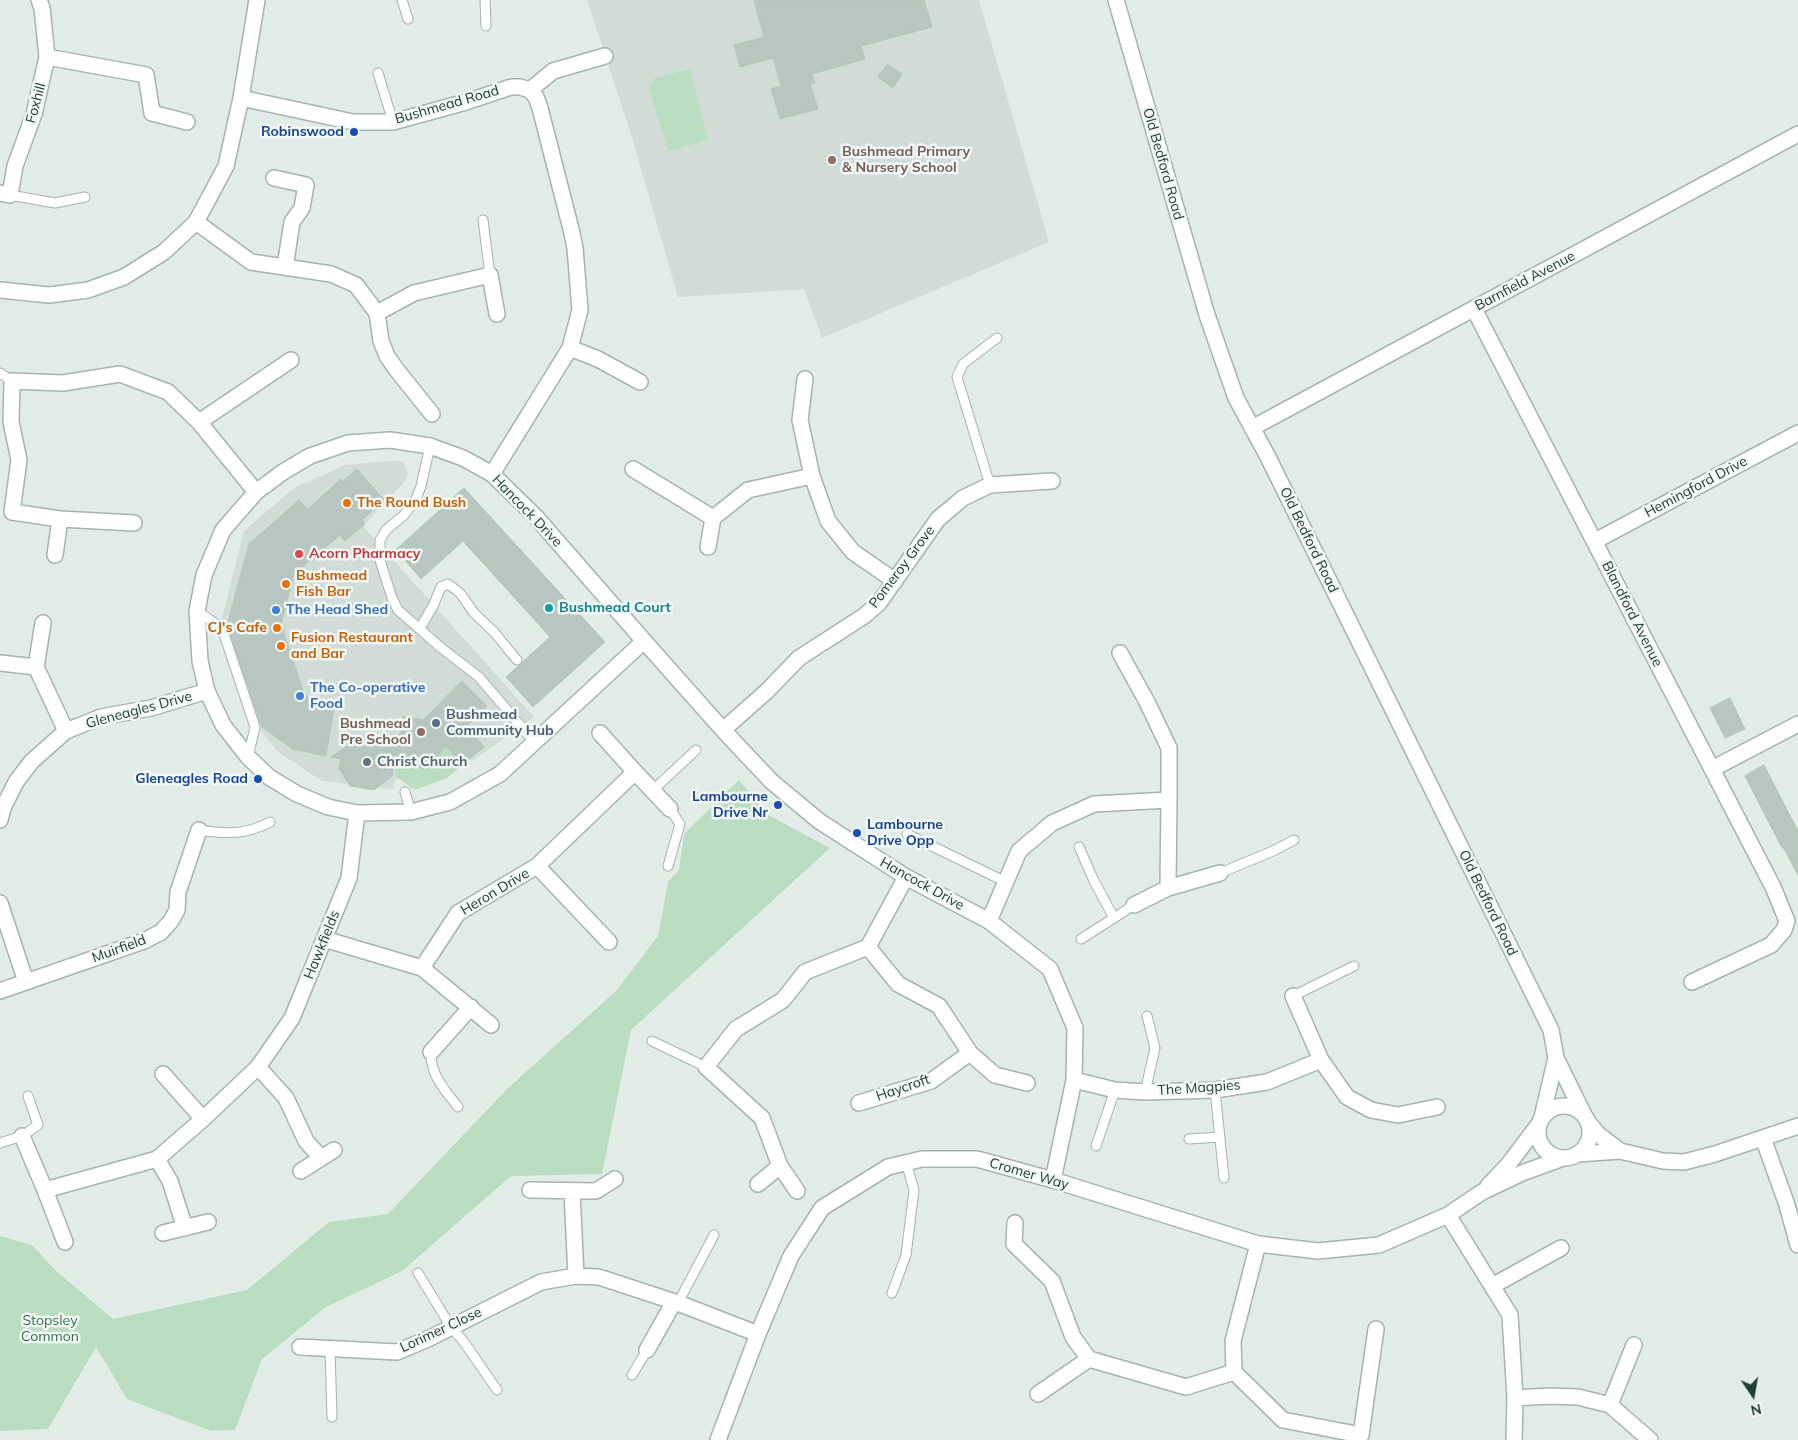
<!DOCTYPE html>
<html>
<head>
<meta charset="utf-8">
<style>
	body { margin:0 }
	#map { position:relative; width:1798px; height:1440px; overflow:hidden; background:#e2ece7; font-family:Mulish,sans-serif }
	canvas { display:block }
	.north { position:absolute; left:1728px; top:1370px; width:50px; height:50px; -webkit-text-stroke:4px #f2f8f5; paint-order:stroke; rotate:168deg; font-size:14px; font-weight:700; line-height:20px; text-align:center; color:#223d33 }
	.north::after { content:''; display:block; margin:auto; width:18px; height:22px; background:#223d33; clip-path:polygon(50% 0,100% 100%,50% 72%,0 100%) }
</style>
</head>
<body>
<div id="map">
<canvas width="1798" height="1440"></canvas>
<div class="north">N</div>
</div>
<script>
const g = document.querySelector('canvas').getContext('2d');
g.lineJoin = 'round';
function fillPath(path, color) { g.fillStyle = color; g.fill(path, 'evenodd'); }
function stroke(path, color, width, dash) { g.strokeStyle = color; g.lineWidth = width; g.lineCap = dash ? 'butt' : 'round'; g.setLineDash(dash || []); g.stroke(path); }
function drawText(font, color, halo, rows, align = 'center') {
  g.font = font + ' Mulish,sans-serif'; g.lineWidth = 5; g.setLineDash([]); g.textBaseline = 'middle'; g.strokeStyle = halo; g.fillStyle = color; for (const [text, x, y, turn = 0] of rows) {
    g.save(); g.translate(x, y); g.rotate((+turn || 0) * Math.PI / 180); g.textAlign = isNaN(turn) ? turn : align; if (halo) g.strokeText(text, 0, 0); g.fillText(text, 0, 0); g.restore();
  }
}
fillPath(new Path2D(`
	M587,0H979L1049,242L822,338L804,289L678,297L631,134Z
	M389,461H403L408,473L405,481L363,526L534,717L472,761L446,746L428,769L396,762V777L393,789L322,781L278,752L255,723L221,622L244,531L294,488L345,465Z`), '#d0dcd5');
fillPath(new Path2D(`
	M690,69L708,140L668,151L649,88L655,78Z
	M446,746L463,764L447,778L415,790L396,777L395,762L428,769Z
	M739,780L768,815L830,848L631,1030L602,1174L511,1176L402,1271L326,1307L262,1359L235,1430L211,1431L127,1399L96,1347L48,1429L0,1431V1236L32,1245L55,1270L113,1319L247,1290L329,1222L388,1214L508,1088L616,991L658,936L668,882L679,870L684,834Z`), '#baddc1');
const building = new Path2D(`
	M754,0H924L932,27L861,46L865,59L812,74L815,83L810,84L818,109L780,119L771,89L781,86L773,58L740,67L734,45L764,37Z
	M888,64L902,74L893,88L878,77Z
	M357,469L384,500L362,520L365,524L345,541L340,535L294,574L281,624L303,691L309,698L335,702L326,756L293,749L262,727L227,625L249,544L299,500L308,509L341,479L343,481Z
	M464,488L605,642L533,707L506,677L550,637L463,541L421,579L396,550Z
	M462,681L487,706L467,726L484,747L463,764L446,746L428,769L394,762L392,776L374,790L350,786L339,768L341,759L331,757L361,736L399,739L403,716L423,720Z
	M1730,698L1745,729L1725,738L1710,708Z
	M1764,765L1798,831V875L1783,847L1782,848L1745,776Z`);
fillPath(building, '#b7c7bf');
stroke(building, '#b4c6bd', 1);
const service = new Path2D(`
	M402,0L408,19
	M485,0L486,26
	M378,73L393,122
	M10,195L55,203L85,197
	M483,220L490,275
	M0,373L12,381
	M430,446L421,486L416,499L404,515L386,530L380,540V560L392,598L398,610L440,647L479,677L535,743
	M990,485L957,377L963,364L997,338
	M197,611L222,628L255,727L248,757
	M420,628L433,606L441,587L448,584L460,593L474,613L494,632L517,660
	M652,791L696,750
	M405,792L411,812
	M199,830C225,834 246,835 270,822
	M907,834L1006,882
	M1079,847L1094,881L1114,918
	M668,866L680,824L670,809
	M1220,873L1273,851L1294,840
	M1081,939L1134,905
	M1293,996L1354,966
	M652,1041L706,1067
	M431,1052C430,1075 445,1090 458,1107
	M1215,1090L1224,1178
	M1145,1092L1155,1048L1147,1016
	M1189,1139L1220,1137
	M0,1143L22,1136L38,1125L28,1096
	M1096,1146L1115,1090
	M418,1273L451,1327L464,1342L497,1390
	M892,1293L906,1255L914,1190L906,1162
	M678,1303L714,1235
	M330,1349L332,1417
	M632,1375L647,1350`);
const minor = new Path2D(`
	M1116,0L1207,315L1236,398L1268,457L1551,1030L1556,1058L1584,1115
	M47,57L146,75L152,113L187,122
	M530,90L553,71L605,56
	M241,98L257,0
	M274,178L306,185L302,208L292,222L285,267
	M0,193L10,195L15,166L34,114L47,57L42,8L39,0
	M196,222L251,262L331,274L356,285L377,313L381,341L387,356L396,369L432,414
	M0,290L49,295L88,290L124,277L164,252L196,222L226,166L241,98L353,122H393L466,102L511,87H520L530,90L536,97L540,108L572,233L575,248L580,310L570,348L492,474
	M1474,309L1773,887L1787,921L1784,930L1771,945L1692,982
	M377,313L414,293L490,275L497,314
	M570,348L598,359L640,382
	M805,379L800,420L812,476L828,521L853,552L895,581
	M199,422L291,360
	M1252,428L1798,134
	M633,469L713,518L748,490L812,476
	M60,519L134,523
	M1595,541L1798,433
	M708,547L713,518
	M55,555L60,519L12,512L19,460L11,422L12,381L63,383L120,374L168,392L199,422L256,492
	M43,623L36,667L66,731
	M644,641L500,774L450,802L411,812L357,813L328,807L297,794L269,777L248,757L223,725L207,691L200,661L197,611L204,575L223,530L256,492L283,472L310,456L348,443L390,440L430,446L463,458L492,474L536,517L644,641L723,730L771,781L819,821L906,877L989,921L1050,969L1075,1028L1074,1080L1053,1180
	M0,663L36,667
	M723,730L767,691L799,658L864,616L879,603L938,519L963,498L990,485L1052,481
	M600,733L635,772
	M1712,769L1798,724
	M0,820L3,808L16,782L32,761L66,731L101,717L151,708L207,691
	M537,866L635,772L670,809
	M1168,888L1220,873
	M0,903L26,982
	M1134,905L1168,888L1169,800
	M989,921L1019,851L1052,823L1094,804L1169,800V748L1147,702L1120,653
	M324,939L422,968L491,1025
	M422,968L458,913L537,866L609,942
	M0,991L144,941L161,932L171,921L177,910L178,892L199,830
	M1293,996L1321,1060
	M431,1052L471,1007
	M970,1053L995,1075L1027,1083
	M258,1067L286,1098L306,1141L321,1158
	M163,1074L203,1119
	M1074,1080L1115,1090L1145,1092L1215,1090L1267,1082L1321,1060L1347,1097L1371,1110L1398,1115L1437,1107
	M859,1103L931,1081L970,1053L939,1006L898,984L868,947
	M1538 1132a26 26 0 1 1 52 0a26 26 0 1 1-52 0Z
	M1542,1117L1556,1058
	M1588,1122L1599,1135L1620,1151
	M22,1136L45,1190L157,1159L203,1119L258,1067L292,1018L349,878L357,813
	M1763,1138L1787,1205L1798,1245
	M1577,1154L1620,1151L1663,1161L1684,1162L1715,1154L1798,1126
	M157,1159L170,1181L185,1228
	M301,1171L334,1150
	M758,1184L780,1166
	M1488,1186L1508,1165L1539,1124
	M45,1190L65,1242
	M530,1190L596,1191L615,1179
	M572,1191L576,1276
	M797,1191L780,1166L762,1118L706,1067L736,1029L783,1000L805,972L868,947L906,877
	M1448,1215L1510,1315L1515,1398L1514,1440
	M1015,1223L1014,1244L1052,1281L1073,1337L1089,1359L1186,1387L1234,1372
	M163,1233L208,1222
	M1258,1244L1233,1341L1234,1372L1283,1420L1361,1435L1376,1329
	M1492,1286L1561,1248
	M300,1347L397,1352L430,1338L541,1282L576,1276L599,1277L678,1303L758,1334
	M647,1350L674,1302
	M1038,1394L1089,1359
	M1515,1398L1549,1396L1578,1397L1610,1405L1650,1440
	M1610,1405L1634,1345
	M718,1440L758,1334L791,1256L822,1208L888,1167L922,1159H977L1053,1180L1258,1244L1318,1251L1379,1245L1448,1215L1482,1192L1522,1173L1563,1158`);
stroke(service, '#a5b4ad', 11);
stroke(minor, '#a5b4ad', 18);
stroke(service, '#fff', 9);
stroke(minor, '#fff', 15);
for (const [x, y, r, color] of [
	[354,132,5,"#1a4fb4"],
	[832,160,5,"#8d6e63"],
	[347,503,5,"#e8710a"],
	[299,554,5,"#e0444e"],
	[286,584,5,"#e8710a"],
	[549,608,5,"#0f9aa8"],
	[276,610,5,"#3f7fe0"],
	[277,628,5,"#e8710a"],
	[281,646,5,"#e8710a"],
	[300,696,5,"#3f7fe0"],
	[436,723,5,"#5c6f8a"],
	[421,732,5,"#8d6e63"],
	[367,762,5,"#6b7280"],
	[258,779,5,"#1a4fb4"],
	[778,805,5,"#1a4fb4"],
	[857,833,5,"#1a4fb4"]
]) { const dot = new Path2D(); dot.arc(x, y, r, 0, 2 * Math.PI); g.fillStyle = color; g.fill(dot); stroke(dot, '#f2f8f5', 2); }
drawText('14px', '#223d33', '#f2f8f5', [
	["Foxhill",36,103,-75],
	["Bushmead Road",447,105,-16],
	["Old Bedford Road",1163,164,74],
	["Barnfield Avenue",1525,281,-28],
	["Hemingford Drive",1696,487,-28],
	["Hancock Drive",527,511,46],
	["Old Bedford Road",1309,540,64],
	["Pomeroy Grove",902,567,-53],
	["Blandford Avenue",1632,614,63],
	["Gleneagles Drive",139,710,-15],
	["Hancock Drive",922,884,29],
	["Heron Drive",495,892,-31],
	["Old Bedford Road",1488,903,64],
	["Hawkfields",322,945,-68],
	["Muirfield",119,949,-20],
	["Haycroft",903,1088,-19],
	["The Magpies",1199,1088,-4],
	["Cromer Way",1029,1174,16],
	["Lorimer Close",441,1330,-25]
]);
drawText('bold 14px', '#164399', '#f2f8f5', [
	["Robinswood",344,132],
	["Gleneagles Road",248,779],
	["Lambourne",768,797],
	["Drive Nr",768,813],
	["Lambourne",867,825,"left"],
	["Drive Opp",867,841,"left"]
], 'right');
drawText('bold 14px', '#785e54', '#f2f8f5', [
	["Bushmead Primary",842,152],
	["& Nursery School",842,168],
	["Bushmead",411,724,"right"],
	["Pre School",411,740,"right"]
], 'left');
drawText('bold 14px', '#c56008', '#f2f8f5', [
	["The Round Bush",357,503],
	["Bushmead",296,576],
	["Fish Bar",296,592],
	["CJ's Cafe",267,628,"right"],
	["Fusion Restaurant",291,638],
	["and Bar",291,654]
], 'left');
drawText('bold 14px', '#be3a42', '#f2f8f5', [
	["Acorn Pharmacy",309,554]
], 'left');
drawText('bold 14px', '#0d838f', '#f2f8f5', [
	["Bushmead Court",559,608]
], 'left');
drawText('bold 14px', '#366cbe', '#f2f8f5', [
	["The Head Shed",286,610],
	["The Co-operative",310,688],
	["Food",310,704]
], 'left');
drawText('bold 14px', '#4e5e75', '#f2f8f5', [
	["Bushmead",446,715],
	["Community Hub",446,731]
], 'left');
drawText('bold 14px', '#5b616d', '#f2f8f5', [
	["Christ Church",377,762]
], 'left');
drawText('14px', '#2c7442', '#f2f8f5', [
	["Stopsley",50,1321],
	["Common",50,1337]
]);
</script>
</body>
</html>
